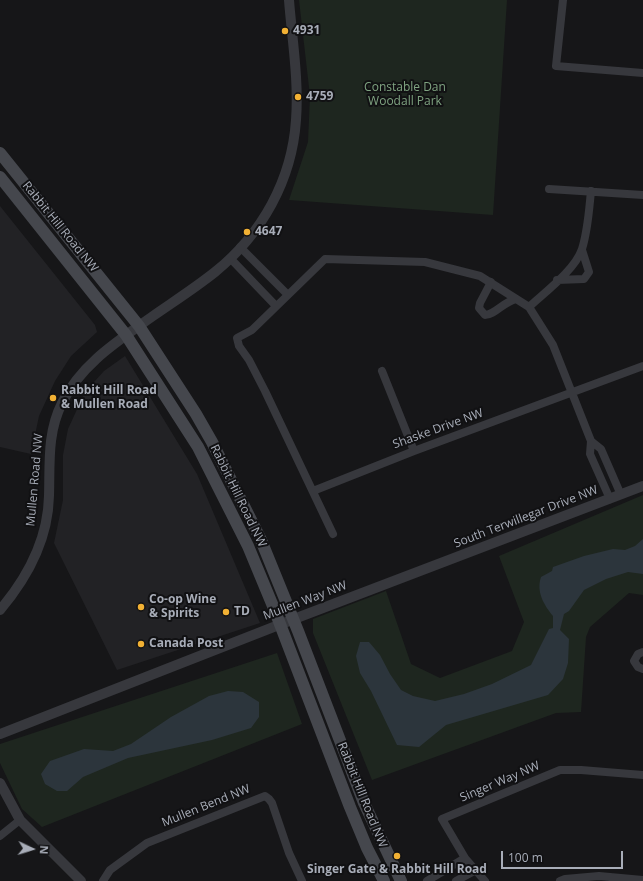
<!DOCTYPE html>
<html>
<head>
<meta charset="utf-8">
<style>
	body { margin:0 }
	#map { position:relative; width:643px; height:881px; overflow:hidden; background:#161618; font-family:"Open Sans",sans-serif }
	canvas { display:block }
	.north { position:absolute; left:12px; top:829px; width:40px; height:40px; -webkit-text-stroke:3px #111113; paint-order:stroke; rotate:94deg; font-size:11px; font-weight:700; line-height:16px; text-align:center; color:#a8adb8 }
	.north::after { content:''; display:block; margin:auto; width:14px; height:18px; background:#a8adb8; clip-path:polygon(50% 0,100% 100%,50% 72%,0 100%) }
	.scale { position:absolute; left:501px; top:851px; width:122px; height:18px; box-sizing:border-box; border:2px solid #a8adb8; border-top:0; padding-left:5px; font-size:12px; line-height:14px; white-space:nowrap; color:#a8adb8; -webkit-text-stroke:3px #111113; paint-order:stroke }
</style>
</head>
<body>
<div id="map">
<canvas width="643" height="881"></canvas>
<div class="north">N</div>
<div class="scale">100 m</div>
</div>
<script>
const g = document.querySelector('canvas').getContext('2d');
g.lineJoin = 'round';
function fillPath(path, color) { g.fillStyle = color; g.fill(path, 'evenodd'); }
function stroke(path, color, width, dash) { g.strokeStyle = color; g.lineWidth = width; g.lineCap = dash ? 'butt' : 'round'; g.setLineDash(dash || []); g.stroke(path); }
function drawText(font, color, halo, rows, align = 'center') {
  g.font = font + ' "Open Sans",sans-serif'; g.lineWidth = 4; g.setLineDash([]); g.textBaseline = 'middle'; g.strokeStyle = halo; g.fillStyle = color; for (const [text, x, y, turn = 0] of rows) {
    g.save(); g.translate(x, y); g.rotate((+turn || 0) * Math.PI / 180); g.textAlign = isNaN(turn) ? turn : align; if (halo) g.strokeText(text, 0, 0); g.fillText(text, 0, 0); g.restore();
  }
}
fillPath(new Path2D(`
	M0,206L95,325L97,332L71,356L55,381L39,416L31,454L0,447Z
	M125,356L197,474L260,623L117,670L54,543L63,500V455L68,429L85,392L104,371Z`), '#222225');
fillPath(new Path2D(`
	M299,0H507L493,215L289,200L308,142L310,96Z
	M643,495V595L629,593L590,627L586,637L581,712L556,713L372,780L313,633V619L386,591L411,664L440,678L512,651L524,622L499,556Z
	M277,653L302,724L42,827L22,809L0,763V744Z`), '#1e261f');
fillPath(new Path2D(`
	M643,539V574L628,572L606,579L584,590L569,611L564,614L560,630L569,639L568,663L563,679L548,695L446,725L419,747L397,745L371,691L360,673L356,656L360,642H369L380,655L390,674L401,690L413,696L435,701L464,694L492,684L531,665L549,629L553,628V616C544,605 536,592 541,577L552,571L553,567L584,556L613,549L625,550L635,546Z
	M228,691L243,692L259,702V717L251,728L212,740L128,758L83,777L67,791H57L45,784L41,774L50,761L84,749L113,751L131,744L171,717L209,696Z`), '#2c353c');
stroke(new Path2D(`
	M563,0L556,66L643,73
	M549,189L643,195
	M240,247L288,295
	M230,258L276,306
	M557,280L584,279L589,272L582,250
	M491,282L480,303L479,308L485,315C495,315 503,302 516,299
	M529,307C545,292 575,270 582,249C588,230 589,210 591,191
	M382,371L414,451
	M591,441L590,454L610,499
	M313,491L414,451L643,366
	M333,534L265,391L249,360L239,346L237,338L252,330L325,259L425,262L480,276L529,307L553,345L591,441L601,449L621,495
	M643,652L638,654L634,661L638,667L643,669
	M0,836L20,820
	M103,881L110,870L147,843L265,796L269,799L272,803L289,853L302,881
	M427,881L465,858
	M456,881L476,870
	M485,881L465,858L442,819L560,770H581L643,775
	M560,881L565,879L599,876L643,880`), '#37383d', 8);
stroke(new Path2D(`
	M0,610C28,577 48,540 49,496C50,463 47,433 62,403C81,364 118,341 153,316C173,302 195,288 215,272C262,234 292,180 296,120C299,80 292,39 289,0
	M0,734L294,619L643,486
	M0,783L20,820L81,881`), '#37383d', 10);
stroke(new Path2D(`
	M0,153L139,326L196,414L212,442L261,540L298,631L364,803L401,881
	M0,177L126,335L198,447L248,546L275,611L350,807L367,848L384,881`), '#45474d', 12);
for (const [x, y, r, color] of [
	[285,31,4,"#f2b134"],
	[298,97,4,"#f2b134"],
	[247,232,4,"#f2b134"],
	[53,398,4,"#f2b134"],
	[141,607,4,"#f2b134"],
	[226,612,4,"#f2b134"],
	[141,644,4,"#f2b134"],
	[397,856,4,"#f2b134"]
]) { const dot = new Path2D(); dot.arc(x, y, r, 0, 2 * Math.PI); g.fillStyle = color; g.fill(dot); stroke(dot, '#111113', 1.5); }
drawText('bold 12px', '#a8adb8', '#111113', [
	["4931",293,31],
	["4759",306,97],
	["4647",255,232],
	["Rabbit Hill Road",61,391],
	["& Mullen Road",61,405],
	["Co-op Wine",149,600],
	["& Spirits",149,614],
	["TD",234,612],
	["Canada Post",149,644],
	["Singer Gate & Rabbit Hill Road",397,870,"center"]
], 'left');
drawText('12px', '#7fa381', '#111113', [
	["Constable Dan",405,88],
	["Woodall Park",405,102]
]);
drawText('12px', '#a8adb8', '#111113', [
	["Rabbit Hill Road NW",60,227,51],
	["Shaske Drive NW",438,429,-20],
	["Mullen Road NW",35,480,-85],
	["Rabbit Hill Road NW",238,496,64],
	["South Terwillegar Drive NW",526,517,-21],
	["Mullen Way NW",305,601,-21],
	["Singer Way NW",500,782,-23],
	["Rabbit Hill Road NW",362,795,68],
	["Mullen Bend NW",206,806,-22]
]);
</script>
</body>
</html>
